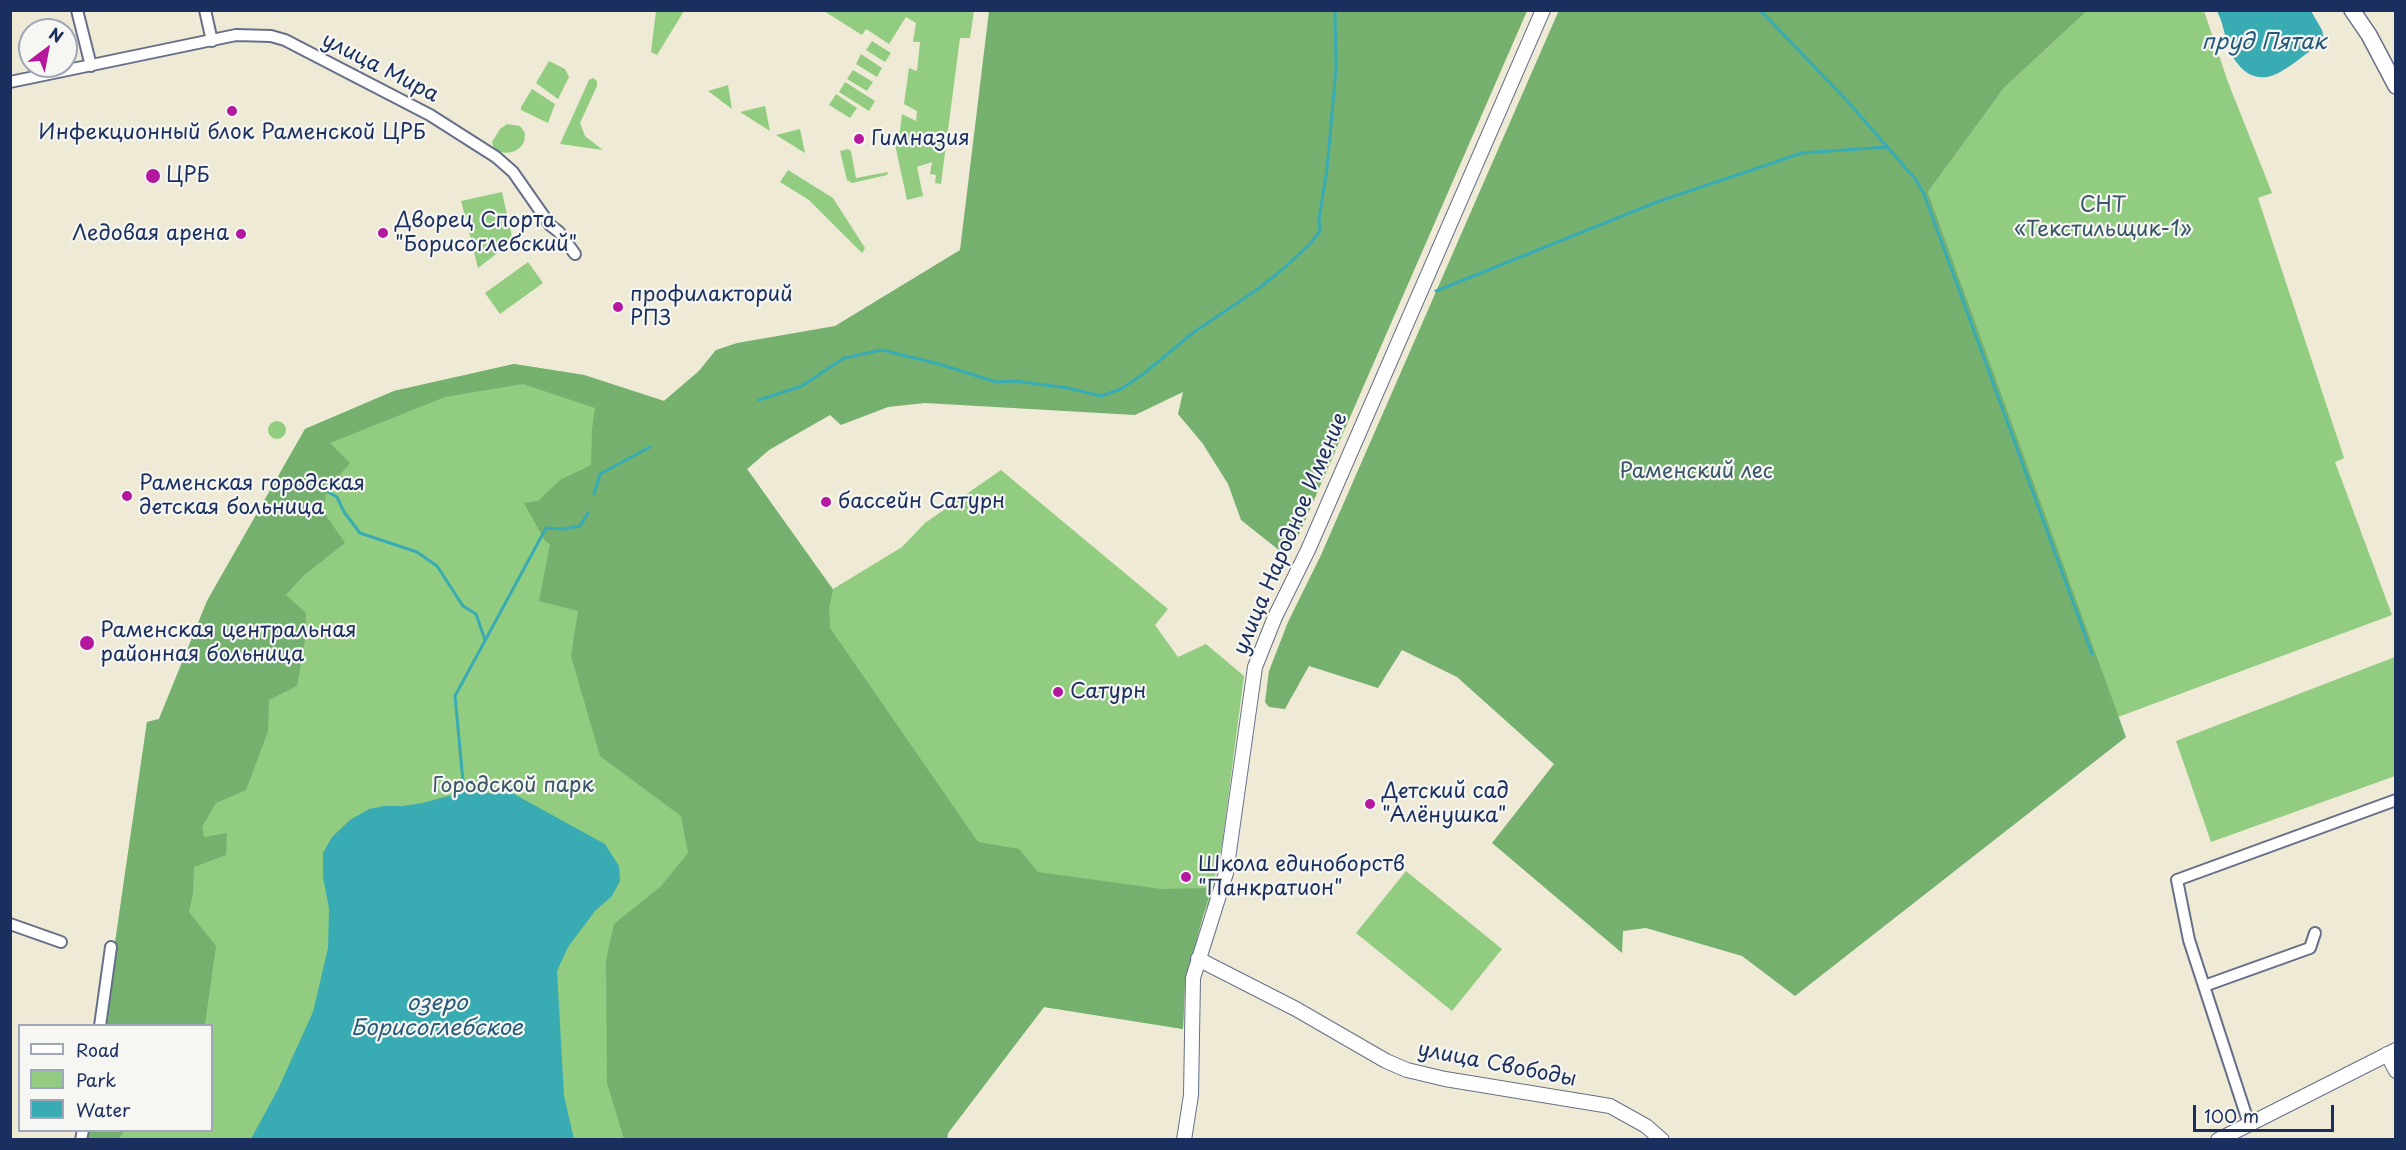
<!DOCTYPE html>
<html>
<head>
<meta charset="utf-8">
<style>
	body { margin:0 }
	#map { position:relative; width:2406px; height:1150px; overflow:hidden; background:#efead5; font-family:"Playpen Sans",sans-serif }
	canvas { display:block }
	.frame { position:absolute; inset:0; border:12px solid #1b2f5e; pointer-events:none }
	.legend { position:absolute; left:18px; top:1024px; width:195px; height:108px; box-sizing:border-box; background:#f6f6f2; border:2px solid #9ea6b7; margin:0; padding:8px 10px; list-style:none; font-size:18px; color:#1b2f5e }
	.legend li { display:flex; align-items:center; gap:12px; height:30px }
	.legend b { width:30px; border:2px solid #9ea6b7 }
	.north { position:absolute; left:18px; top:18px; width:60px; height:60px; box-sizing:border-box; background:#f6f6f2; border:2px solid #9ea6b7; border-radius:50%; rotate:32deg; font-size:16px; font-weight:700; line-height:24px; text-align:center; color:#1b2f5e }
	.north::after { content:''; display:block; margin:auto; width:21px; height:27px; background:#b5179e; clip-path:polygon(50% 0,100% 100%,50% 72%,0 100%) }
	.scale { position:absolute; left:2193px; top:1105px; width:141px; height:27px; box-sizing:border-box; border:3px solid #1b2f5e; border-top:0; padding-left:8px; font-size:18px; line-height:21px; white-space:nowrap; color:#1b2f5e; -webkit-text-stroke:4px #f6f6f2; paint-order:stroke }
</style>
</head>
<body>
<div id="map">
<canvas width="2406" height="1150"></canvas>
<div class="frame"></div>
<ul class="legend">
<li><b style="height:8px;background:#fff"></b>Road</li>
<li><b style="height:16px;background:#92cc81"></b>Park</li>
<li><b style="height:16px;background:#39abb2"></b>Water</li>
</ul>
<div class="north">N</div>
<div class="scale">100 m</div>
</div>
<script>
const g = document.querySelector('canvas').getContext('2d');
g.lineJoin = 'round';
function fillPath(path, color) { g.fillStyle = color; g.fill(path, 'evenodd'); }
function stroke(path, color, width, dash) { g.strokeStyle = color; g.lineWidth = width; g.lineCap = dash ? 'butt' : 'round'; g.setLineDash(dash || []); g.stroke(path); }
function drawText(font, color, halo, rows, align = 'center') {
  g.font = font + ' "Playpen Sans",sans-serif'; g.lineWidth = 4.5; g.setLineDash([]); g.textBaseline = 'middle'; g.strokeStyle = halo; g.fillStyle = color; for (const [text, x, y, turn = 0] of rows) {
    g.save(); g.translate(x, y); g.rotate((+turn || 0) * Math.PI / 180); g.textAlign = isNaN(turn) ? turn : align; if (halo) g.strokeText(text, 0, 0); g.fillText(text, 0, 0); g.restore();
  }
}
fillPath(new Path2D(`
	M967,10L974,11L970,38H960L941,184L935,183L936,175L930,174L932,162L917,167L923,196L907,200L894,140L899,139L902,114L916,121L917,111L904,104L909,68L917,71L920,42H913L916,23L906,17L889,44L866,29L862,35L824,11Z
	M656,11H684L657,55L651,52Z
	M2087,11H2204L2228,82L2272,193L2258,198L2344,458L2335,462L2392,615L2118,717L1928,192L2004,88Z
	M872,41L891,53L885,62L866,50Z
	M861,54L882,68L877,77L856,64Z
	M549,61L565,69L569,77L558,99L536,83Z
	M853,70L873,82L867,91L847,79Z
	M593,78L597,81V86L580,123L585,136L603,150L560,144L589,80Z
	M845,82L875,101L869,111L839,92Z
	M728,85L732,109L708,91Z
	M532,89L555,104L548,123L521,110V107Z
	M836,94L857,108L850,118L829,105Z
	M765,106L770,131L740,112Z
	M507,124L520,126L525,133L524,142C518,153 505,156 494,149L492,142L500,129Z
	M800,129L805,153L776,135Z
	M848,149L851,151L856,178L888,172L887,175L852,183L847,180L840,151Z
	M788,170L833,198L865,248L862,253L809,200L780,182Z
	M502,192L513,241L478,268L461,201Z
	M528,262L543,283L500,314L485,293Z
	M716,350L769,450L747,469L833,589L902,547L925,523L1001,470L1168,609L1155,625L1178,657L1206,644L1244,676L1222,845L1210,899L1202,918L1185,981L1183,1029L1044,1007L948,1133L947,1139L86,1140L88,1131L212,1130V1026L103,1025L147,722L159,719L207,601L305,429L394,391L514,364L584,375L664,401L699,371Z
	M268 430a9 9 0 1 1 18 0a9 9 0 1 1-18 0Z
	M2395,657V776L2211,842L2176,741Z
	M1406,871L1502,949L1452,1011L1356,933Z`), '#92cc81');
fillPath(new Path2D(`
	M1559,10L2087,11L2004,88L1928,192L2126,737L1795,996L1742,956L1646,928L1623,931L1622,953L1492,843L1554,764L1457,677L1402,650L1378,688L1309,666L1285,709L1269,707L1265,702L1269,671L1288,622L1321,555Z
	M989,11H1527L1297,539L1280,551L1241,520L1228,484L1203,444L1178,414L1183,392L1135,415L925,403L888,407L841,425L830,415L769,450L747,469L833,590L829,608L830,628L978,842L1019,849L1038,872L1161,889L1211,888L1185,981L1183,1029L1044,1007L948,1133L947,1139H624L607,1083L606,960L614,924L660,887L688,853L681,816L600,756L571,656L578,611L539,601L550,544L545,541L524,503L538,501L560,480L591,465L592,429L595,408L523,384L445,397L330,443L350,463L327,490L323,511L345,543L303,576L286,595L306,613L305,640L297,686L269,700L268,731L246,790L216,803L202,827L204,837L227,833L226,855L194,867L193,893L189,912L216,946L205,1024L201,1026H103L147,722L159,719L207,601L305,429L394,391L514,364L584,375L664,401L699,371L716,350L737,343L835,326L960,250Z
	M88,1131H124L119,1139L86,1140Z`), '#75b06f');
fillPath(new Path2D(`
	M2217,11H2311L2322,30L2324,39C2317,47 2310,51 2302,57C2279,75 2256,91 2234,59C2225,45 2225,26 2217,11Z
	M464,792L514,794L605,844L619,866L620,881L612,896L595,911L568,947L557,971L564,1096L574,1139H251L278,1089L313,1012L328,948L329,908L323,877V853L332,837L350,820L369,809L384,806H403L422,803Z`), '#39abb2');
stroke(new Path2D(`
	M1760,10L1850,104L1916,180L1924,194L2092,654
	M1436,291L1657,202L1802,153L1887,147
	M759,400L802,386L844,358L882,350L939,364L996,382L1015,381L1068,388L1101,396L1121,389L1142,375L1194,332L1258,289L1283,269L1311,243L1320,231L1319,219L1327,169L1336,69L1335,10
	M309,479L322,488
	M328,492L337,497L344,512L360,533L417,552L437,566L463,606L476,614L485,640
	M594,494L600,474L650,447
	M464,792L455,696L546,528L563,529L580,526L588,513`), '#39abb2', 3);
const street = new Path2D(`
	M77,10L91,66
	M205,10L212,41
	M10,82L236,35L271,36L285,40L430,115L496,157L513,172L550,225L559,232L575,254
	M10,924L61,942
	M2204,986L2310,948L2315,933
	M100,1026L111,947
	M2249,1124L2189,940L2177,880L2396,800
	M81,1140L83,1130`);
const secondary = new Path2D(`
	M1198,959L1296,1009L1386,1061L1407,1070L1445,1079L1610,1106L1646,1126L1662,1140
	M2387,1054L2396,1071
	M1184,1140L1191,1095L1193,978L1226,873L1255,667L1275,617L1308,550L1543,10
	M2218,1140L2396,1050`);
const primary = new Path2D(`
	M2352,10L2369,35L2396,86`);
stroke(street, '#657088', 14);
stroke(secondary, '#657088', 16);
stroke(primary, '#657088', 18);
stroke(street, '#fff', 10);
stroke(secondary, '#fff', 14);
stroke(primary, '#fff', 15);
for (const [x, y, r, color] of [
	[232,111,6,"#b5179e"],
	[859,139,6,"#b5179e"],
	[153,176,8,"#b5179e"],
	[383,233,6,"#b5179e"],
	[241,234,6,"#b5179e"],
	[618,307,6,"#b5179e"],
	[127,496,6,"#b5179e"],
	[826,502,6,"#b5179e"],
	[87,643,8,"#b5179e"],
	[1058,692,6,"#b5179e"],
	[1370,804,6,"#b5179e"],
	[1186,877,6,"#b5179e"]
]) { const dot = new Path2D(); dot.arc(x, y, r, 0, 2 * Math.PI); g.fillStyle = color; g.fill(dot); stroke(dot, '#f6f6f2', 2); }
drawText('21px', '#1b2f5e', '#f6f6f2', [
	["улица Мира",380,68,27],
	["улица Народное Имение",1291,534,-67],
	["улица Свободы",1497,1065,11]
]);
drawText('21px', '#1b2f5e', '#f6f6f2', [
	["Инфекционный блок Раменской ЦРБ",232,133,"center"],
	["Гимназия",871,139],
	["ЦРБ",166,176],
	["Дворец Спорта",395,221],
	["\"Борисоглебский\"",395,245],
	["Ледовая арена",229,234,"right"],
	["профилакторий",630,295],
	["РПЗ",630,319],
	["Раменская городская",139,484],
	["детская больница",139,508],
	["бассейн Сатурн",838,502],
	["Раменская центральная",100,631],
	["районная больница",100,655],
	["Сатурн",1070,692],
	["Детский сад",1382,792],
	["\"Алёнушка\"",1382,816],
	["Школа единоборств",1198,865],
	["\"Панкратион\"",1198,889]
], 'left');
drawText('21px', '#395667', '#f6f6f2', [
	["СНТ",2103,206],
	["«Текстильщик-1»",2103,230],
	["Раменский лес",1696,472],
	["Городской парк",513,786]
]);
drawText('italic 22px', '#265a7b', '#f6f6f2', [
	["пруд Пятак",2264,43],
	["озеро",437,1004],
	["Борисоглебское",437,1029]
]);
</script>
</body>
</html>
